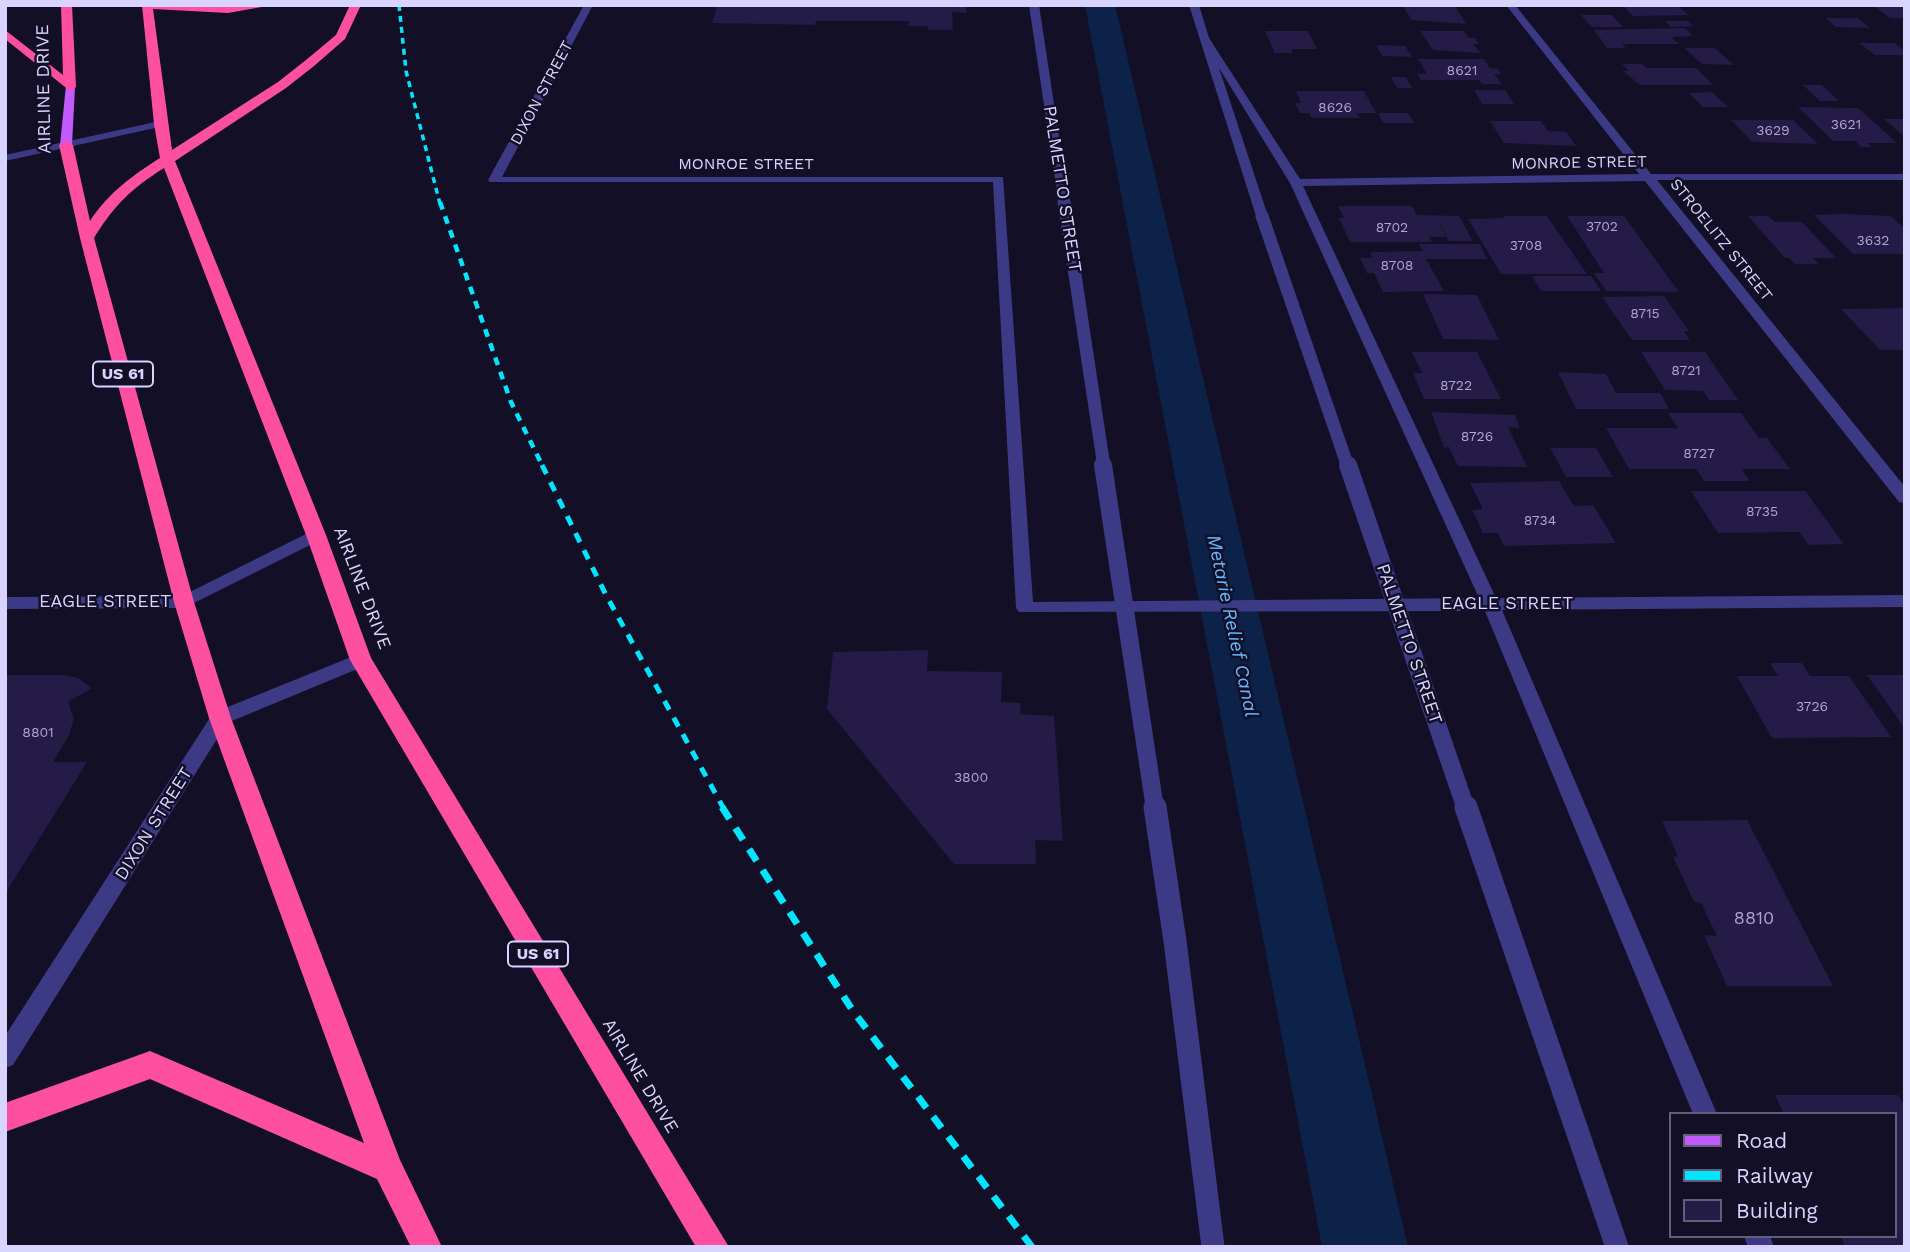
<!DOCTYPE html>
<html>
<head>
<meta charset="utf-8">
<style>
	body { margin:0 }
	#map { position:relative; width:1910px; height:1252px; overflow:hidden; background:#130f26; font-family:"Work Sans",sans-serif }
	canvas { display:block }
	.frame { position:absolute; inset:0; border:7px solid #d9d4ff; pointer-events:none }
	.legend { position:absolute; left:1669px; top:1112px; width:228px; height:126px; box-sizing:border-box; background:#130f26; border:2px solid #625e7d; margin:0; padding:9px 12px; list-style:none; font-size:21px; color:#d9d4ff }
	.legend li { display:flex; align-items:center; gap:14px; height:35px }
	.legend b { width:35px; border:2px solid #625e7d }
</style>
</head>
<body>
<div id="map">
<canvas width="1910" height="1252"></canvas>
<div class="frame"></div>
<ul class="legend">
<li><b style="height:9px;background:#c25bff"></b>Road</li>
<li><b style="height:9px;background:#00e5ff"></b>Railway</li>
<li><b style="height:19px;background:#241b47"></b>Building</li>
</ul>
</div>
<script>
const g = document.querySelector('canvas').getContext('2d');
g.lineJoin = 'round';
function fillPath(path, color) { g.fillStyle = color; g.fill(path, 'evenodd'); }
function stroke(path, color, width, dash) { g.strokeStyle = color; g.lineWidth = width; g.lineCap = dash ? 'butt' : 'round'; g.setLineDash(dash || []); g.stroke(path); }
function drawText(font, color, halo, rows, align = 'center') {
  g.font = font + ' "Work Sans",sans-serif'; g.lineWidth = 5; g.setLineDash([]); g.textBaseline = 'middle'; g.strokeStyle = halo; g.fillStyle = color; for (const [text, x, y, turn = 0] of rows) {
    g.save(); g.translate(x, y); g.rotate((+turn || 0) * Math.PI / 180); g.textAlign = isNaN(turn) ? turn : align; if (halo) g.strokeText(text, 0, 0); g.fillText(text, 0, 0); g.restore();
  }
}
fillPath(new Path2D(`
	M1085,5H1115L1408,1247H1322Z`), '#0c2248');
fillPath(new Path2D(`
	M718,5H966V13L952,12L953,30H928V26H908L909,21H816L815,25L712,23Z
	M1402,5L1455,6L1466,24L1412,20Z
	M1623,5H1677L1688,15L1633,16Z
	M1873,5H1905V18H1890Z
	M1581,15H1612L1623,27H1592Z
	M1826,18H1858L1870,28L1836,27Z
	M1665,21H1688L1694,26L1671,27Z
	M1685,28L1693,36L1671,37L1679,44H1622L1626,48H1607L1594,30Z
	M1265,31H1308L1317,49H1291L1293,53H1275Z
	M1420,31H1464L1469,38H1475L1479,44H1473L1480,53L1433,50Z
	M1859,43H1895L1905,51V55H1875Z
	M1376,45L1405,46L1412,57L1382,56Z
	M1684,48H1715L1734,65L1702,64Z
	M1418,59H1484L1490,68H1497L1501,74H1494L1502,84H1482L1479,80H1421L1417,74H1427Z
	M1622,64H1642L1646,68H1696L1713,85H1640L1623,71H1629Z
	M1391,77H1406L1412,88H1397Z
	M1803,85H1822L1839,101H1820Z
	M1474,90H1505L1514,104H1482Z
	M1296,91H1364L1376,113H1357L1360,118H1312L1309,113H1300L1295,103H1301Z
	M1712,92L1728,107H1703L1689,93Z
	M1798,107L1858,108L1897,143H1867L1872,147H1861L1855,141H1833Z
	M1378,113H1408L1414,123H1383Z
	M1884,119H1905V137Z
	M1731,120H1793L1818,144L1752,142Z
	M1490,121H1541L1548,131L1566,132L1576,146L1504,143Z
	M1338,206H1412L1417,215L1459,216L1473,241H1449L1440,223L1446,237H1429L1432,242H1350L1339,218H1344Z
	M1843,214L1891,216L1905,229V254H1853L1814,215Z
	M1503,216H1547L1587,274H1501L1468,219L1504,218Z
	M1567,216H1624L1679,292L1606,291L1594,273H1604Z
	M1748,216H1768L1775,222H1802L1836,258H1813L1818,264H1795L1789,258H1785Z
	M1419,244H1480L1487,259H1426L1444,291L1383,292L1374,273H1367L1360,258H1373L1370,252L1423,251Z
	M1532,276H1591L1601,291H1541Z
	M1423,294L1477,295L1499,340L1443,339Z
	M1664,296L1689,331H1684L1690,340H1632L1602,297Z
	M1905,308V350H1880L1841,309Z
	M1412,352H1477L1501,399H1424L1413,373H1422Z
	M1641,352H1705L1738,400H1709L1703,391L1665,390Z
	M1558,372L1606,374L1616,393H1660L1669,409H1576Z
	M1431,412L1515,415L1520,428L1508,427L1527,467L1458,466L1449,447L1444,448Z
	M1668,413H1741L1759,438H1767L1790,469H1741L1750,481H1704L1696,469H1629L1606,428H1678Z
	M1550,448H1596L1613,477H1566Z
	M1559,481L1574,506L1593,505L1616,543L1504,546L1498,533H1483L1472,510L1483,509L1470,483Z
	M1691,491H1805L1844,544L1809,545L1799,532L1718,533Z
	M928,650L927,671L1002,672L1001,702L1021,703L1020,714L1054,716L1063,841L1035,840L1036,864H954L827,709L833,652Z
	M1770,663H1802L1810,676H1849L1891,737L1772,738L1737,676H1778Z
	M5,675H64L78,678L92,688L68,702L74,719L69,735L53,762H87L5,894Z
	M1867,675H1905V729Z
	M1747,820L1833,986H1727L1704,935L1717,936L1701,903L1694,902L1673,857L1678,856L1662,821Z
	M1775,1095H1898L1905,1107V1247H1845L1841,1236H1894V1114H1784Z`), '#241b47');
fillPath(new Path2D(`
	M584,5H593L502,177H1003L1033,602L1479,598L1290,183L1219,68L1268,216L1262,220L1256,216L1189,5H1199L1209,38L1300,179L1639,174L1506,5H1515L1651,174H1905V180H1657L1905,487V503L1899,502L1645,181L1303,186L1496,598L1905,595V607L1502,610L1717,1114H1693L1485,611L1019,612L1016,608L993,182H490L488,180Z
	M160,121L165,124L164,126L5,161V155Z
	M316,529L322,531L324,535L322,539L184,608L5,609V597L182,596Z
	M361,653L367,655L370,660L367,665L227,723L13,1065L5,1068V1036L213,713Z
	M1744,1236H1770L1774,1247H1748Z`), '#3d3a85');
fillPath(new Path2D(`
	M66,85L75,87L72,145L66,148L60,145Z`), '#c25bff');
fillPath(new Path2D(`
	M61,5H72L76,87L70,91L5,39V30L63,75Z
	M142,5H273L228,13L153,9L172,150L278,82L306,60L336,35L350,5H361L345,39L314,66L286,88L175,161L326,535L371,658L729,1247H696L350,660L306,535L164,168C131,189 115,204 94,238L194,602L231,718L400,1160L442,1247H411L377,1179L150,1079L5,1132V1103L150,1051L364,1143L209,718L174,602L80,238L59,145L66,141L73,145L90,221C109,192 132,176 160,158L154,124Z`), '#ff4fa3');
stroke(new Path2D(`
	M399,5L406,71L440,204`), '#00e5ff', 3.5, [6, 5]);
stroke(new Path2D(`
	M440,202L511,402L543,467`), '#00e5ff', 4.5, [8, 7]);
stroke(new Path2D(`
	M542,465L606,595L724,809`), '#00e5ff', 5, [10, 9]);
stroke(new Path2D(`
	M722,807L853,1011L1032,1247`), '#00e5ff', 7, [14, 11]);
stroke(new Path2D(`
	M1034,5L1064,204`), '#3d3a85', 10);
stroke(new Path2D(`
	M1064,202L1104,467
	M1262,216L1348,467`), '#3d3a85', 13);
stroke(new Path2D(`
	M1103,465L1155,809
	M1348,465L1466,809`), '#3d3a85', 18);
stroke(new Path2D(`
	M1155,807L1175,941L1213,1247
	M1466,807L1617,1247`), '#3d3a85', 23);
drawText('14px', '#aca6d1', null, [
	["8621",1462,71],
	["8626",1335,108],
	["3621",1846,125],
	["3629",1773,131],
	["3702",1602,227],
	["8702",1392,228],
	["3632",1873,241],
	["3708",1526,246],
	["8708",1397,266],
	["8715",1645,314],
	["8721",1686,371],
	["8722",1456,386],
	["8726",1477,437],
	["8727",1699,454],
	["8735",1762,512],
	["8734",1540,521],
	["3726",1812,707],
	["8801",38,733],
	["3800",971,778]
]);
drawText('16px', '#d9d4ff', '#130f26', [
	["DIXON STREET",542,93,-62],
	["MONROE STREET",1579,163,-1],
	["MONROE STREET",746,164],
	["STROELITZ STREET",1721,240,51]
]);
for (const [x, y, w] of [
	[123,374,60],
	[538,954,60]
]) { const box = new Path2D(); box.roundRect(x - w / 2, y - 12.5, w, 25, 5); g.fillStyle = '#130f26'; g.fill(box); stroke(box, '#d9d4ff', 2); }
drawText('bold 16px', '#d9d4ff', null, [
	["US 61",123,374],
	["US 61",538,954]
]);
drawText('18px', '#d9d4ff', '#130f26', [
	["AIRLINE DRIVE",44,89,-91],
	["PALMETTO STREET",1062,189,81],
	["AIRLINE DRIVE",362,588,69],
	["EAGLE STREET",105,602],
	["EAGLE STREET",1507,604],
	["PALMETTO STREET",1409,644,71],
	["DIXON STREET",154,824,-58],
	["AIRLINE DRIVE",640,1076,59]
]);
drawText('18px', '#aca6d1', null, [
	["8810",1754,919]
]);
drawText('italic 19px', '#62b6ff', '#130f26', [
	["Metarie Relief Canal",1232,626,78]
]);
</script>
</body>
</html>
